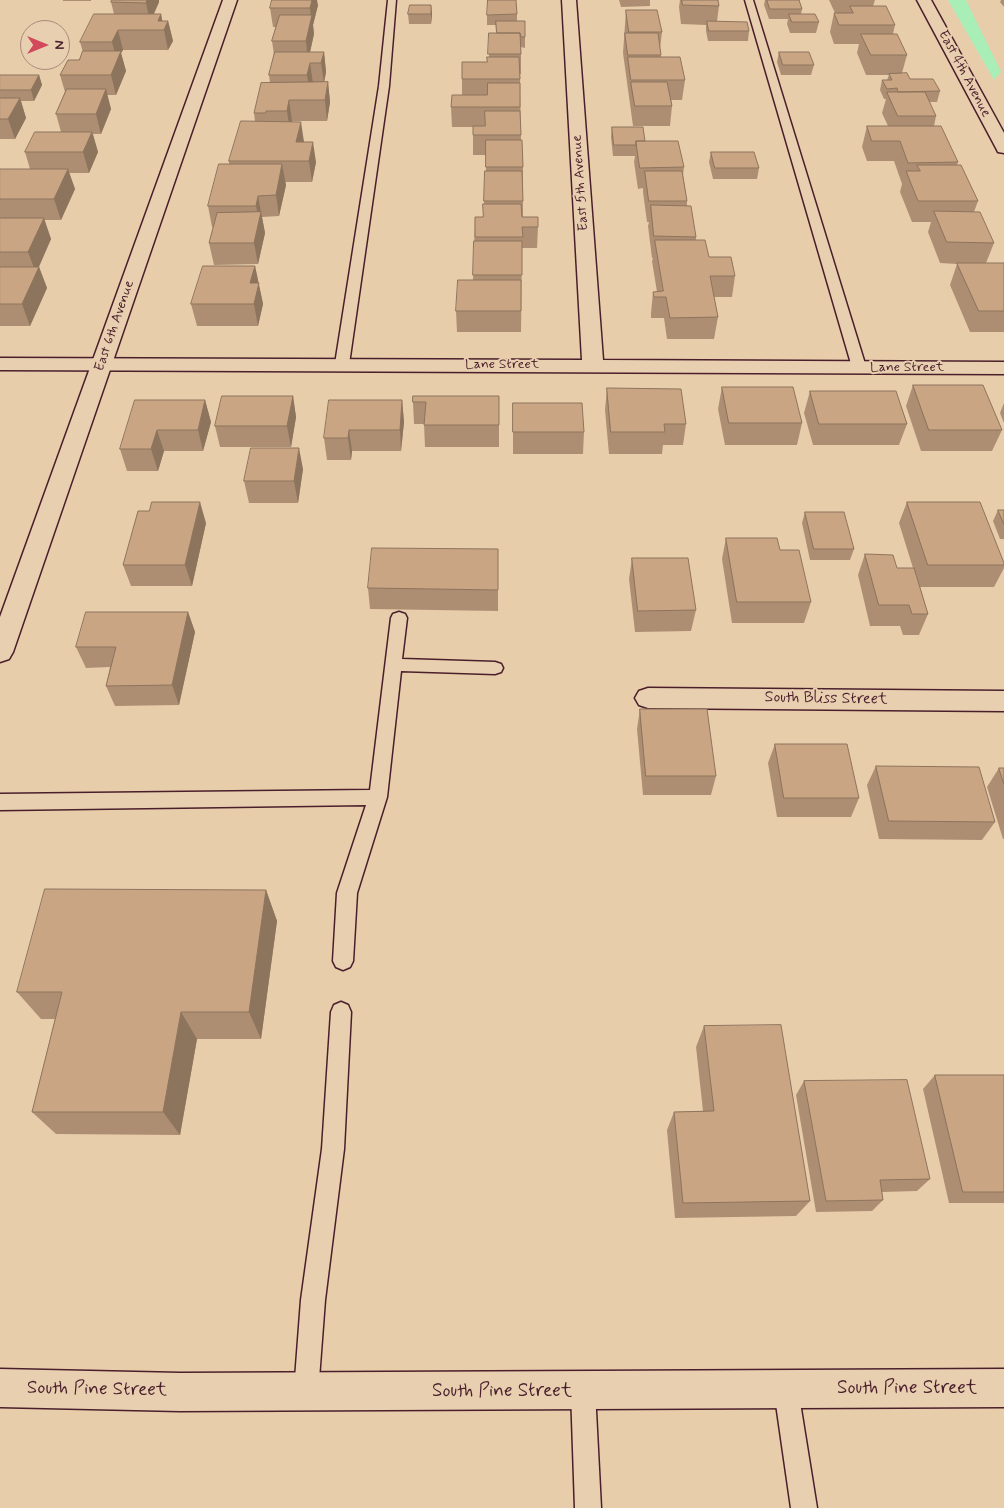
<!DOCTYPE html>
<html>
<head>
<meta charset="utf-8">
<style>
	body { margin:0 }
	#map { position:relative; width:1004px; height:1508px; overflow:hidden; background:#e8cdab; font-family:Mynerve,sans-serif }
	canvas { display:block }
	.north { position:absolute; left:20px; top:20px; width:50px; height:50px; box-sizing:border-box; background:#e8cfb0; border:1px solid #a9897b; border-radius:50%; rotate:90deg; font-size:14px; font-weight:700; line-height:20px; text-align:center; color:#4a1f2b }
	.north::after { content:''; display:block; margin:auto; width:18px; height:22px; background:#d1495b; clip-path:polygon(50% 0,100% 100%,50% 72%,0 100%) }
</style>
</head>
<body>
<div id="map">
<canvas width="1004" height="1508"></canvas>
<div class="north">N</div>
</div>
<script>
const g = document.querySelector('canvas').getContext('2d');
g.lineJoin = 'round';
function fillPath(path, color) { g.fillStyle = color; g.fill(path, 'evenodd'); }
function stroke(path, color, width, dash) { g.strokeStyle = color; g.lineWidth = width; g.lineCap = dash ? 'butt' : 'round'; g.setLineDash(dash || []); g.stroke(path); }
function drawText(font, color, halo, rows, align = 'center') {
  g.font = font + ' Mynerve,sans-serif'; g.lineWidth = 4; g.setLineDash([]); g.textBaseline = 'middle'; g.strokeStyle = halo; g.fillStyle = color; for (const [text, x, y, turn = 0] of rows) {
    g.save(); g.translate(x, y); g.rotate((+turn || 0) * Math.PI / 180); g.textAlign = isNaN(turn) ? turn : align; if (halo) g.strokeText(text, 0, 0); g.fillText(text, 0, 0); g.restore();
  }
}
fillPath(new Path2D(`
	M948,0H966L1001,72L994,80Z`), '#a9edb7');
const service = new Path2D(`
	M388,0H396L389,86L349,364L342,368L335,364L379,86Z
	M745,0H753L866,367L864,370H854L852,367Z
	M399,612L405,614L407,618L402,659L495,662L501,664L503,668L501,672L495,674L401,671L387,797L357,893L353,961L350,967L343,970L336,967L333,961L337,893L366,805L0,810V794L370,790L391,618L393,614Z
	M341,1002L348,1005L351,1012L344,1149L325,1300L318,1392L315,1401L306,1404L297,1401L294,1392L301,1300L322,1149L331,1012L334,1005Z
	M786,1378L795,1381L798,1390L817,1508H791L774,1390L777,1381Z
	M583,1379L592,1382L595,1391L601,1508H575L571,1391L574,1382Z`);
const minor = new Path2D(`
	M562,0H576L603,360L1004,362V374L0,370V358L582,360Z
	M917,0H931L1004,133V153L998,152L996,148Z
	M648,688L1004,691V711L648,708L639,705L635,698L639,691Z`);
const tertiary = new Path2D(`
	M223,0H237L13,652L9,659L0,662V617Z
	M0,1369L180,1373L1004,1369V1407L180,1411L0,1407Z`);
stroke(service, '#4a1f2b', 3);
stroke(minor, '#4a1f2b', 3);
stroke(tertiary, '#4a1f2b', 3);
fillPath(service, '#e8cfb0');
fillPath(minor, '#e8cfb0');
fillPath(tertiary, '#e8cfb0');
fillPath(new Path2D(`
	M63,0H91V1H63Z
	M619,0H650V6L621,7Z
	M680,0H718L719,6L717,21L749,31L748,41H708L706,31V25L681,24L679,7Z
	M765,0H799L802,9L801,14L819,22L816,33H790L787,24L788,19H769L764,5Z
	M829,0H875L873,6L895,25L893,34L907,55L902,73L910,79L940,91L937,102H929L936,116L934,126L958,162L957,165L978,201L974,212L994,243L986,263H1004V332H970L950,285L957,264L940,263L928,232L931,222H912L900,192L902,184L894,161H867L862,147L867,126H888L882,113L886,99H884L880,90L882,80H887L889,75H866L857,53L859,44H834L830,32L834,13H835Z
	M1001,0H1004V7L1000,2Z
	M111,2H159L154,14H161L162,21H168L173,41L168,50H123L121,53L126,71L116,95H107L111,109L101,134H93L98,152L89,173H69L75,189L61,220H44L51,239L39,267L47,288L30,326H0V169H30L25,152L61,132L56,114L65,92L60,75L79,60L83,52L80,42L114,14Z
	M318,5L313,25L314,34L310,52H324L326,72L324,82H328L330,102L327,121H292L316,162L312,182H285L286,185L279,216L262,217L265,233L258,264L214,265L209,243L213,227H212L208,206L229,164V161L255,121L254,113L270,83L269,75L274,55L272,41L276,27H273L270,8Z
	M431,5L432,15L431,24H409L408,14Z
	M626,10L662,32L660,48L661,57L685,80L682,100H671L672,106L670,126H633L623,53Z
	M517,14V21L525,37V48L521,47V74H520L521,140L523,167V217L538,227L537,248H522L521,332H457L456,311L473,280L475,217H483L484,204L485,171H486V155H473V127H452L451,107L462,95V79L487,62L489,57V33H496V25H487V15Z
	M779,52L814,65L811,75H781L777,62Z
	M0,75H39L42,85L34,101H21L26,118L15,139H0Z
	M612,127L645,141L684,167L683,175L687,201V206L696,237V240L709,257L735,276L732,297H714L718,317L714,339H667L664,318H651V313L653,292H657L652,261L653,258H652L648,226L649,222H647L643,192V188L638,189L634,162L635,156H613L611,137Z
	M711,152L759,168L757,179H713L709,162Z
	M255,266L263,304L258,326H197L191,304Z
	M913,385L1002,430L992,451H921L906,406Z
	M722,387L802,423L797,445H725L718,409Z
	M607,388L686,424L683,445H663L662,454H609L605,410Z
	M810,391L907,424L899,445H813L804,413Z
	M293,396L296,417L291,447H220L215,426Z
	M499,396V447H425L424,424H414L413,402Z
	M205,400L211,422L203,451H164L158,471H127L120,449Z
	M402,400L404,422L401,451H352L351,460H327L324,438Z
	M513,403L584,432L583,454H513Z
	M1004,403V423L1000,413Z
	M303,469L298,503H249L244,481Z
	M907,502L1004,563V568L994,587H920L928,614L919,635H903L900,626H870L858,575L865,554L897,568H913L899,523Z
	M998,510H1004V539H1000L993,521Z
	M805,512L854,549L850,560H810L802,523Z
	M206,523L192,586H131L123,565Z
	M726,538L780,550L811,602L804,623H732L722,559Z
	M498,549V611L370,609L368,588Z
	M632,558L696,610L691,631L635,632L629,579Z
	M188,612L195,632L179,705L115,706L106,686L110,667L86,668L76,647Z
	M640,709L716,776L711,795H643L637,729Z
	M775,744L859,798L851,817H777L768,763Z
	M876,766L995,822L982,840L879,839L867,785Z
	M999,768H1004V839H1003L987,787Z
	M266,890L277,921L261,1039H197L180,1135L56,1134L32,1112L55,1019H41L17,992Z
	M704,1026L810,1201L796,1216L675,1218L667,1130L674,1112L703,1111L696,1047Z
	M935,1075H1004V1203H949L923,1089Z
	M804,1081L930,1179L917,1191L882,1192L883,1200L872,1211L816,1212L796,1095Z`), '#ae8e72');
fillPath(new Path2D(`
	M147,0H159V2L150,22L146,3Z
	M312,0H317L318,5L313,25L314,34L308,61L306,41L311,18L310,8Z
	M431,5L432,15L431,24Z
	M161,14L164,30L158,21Z
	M168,21L173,41L168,50L164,30Z
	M118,30L123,50L121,53L126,71L116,95L111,75L117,61L112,42Z
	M324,52L326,72L324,83L321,63Z
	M310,63L313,83L310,95L307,75Z
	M39,75L42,85L34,101L31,90Z
	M328,82L330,102L327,121L325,100Z
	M106,89L111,109L101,134L96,114Z
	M20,98L26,118L15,139L8,119Z
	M289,100L292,121L290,132L287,111Z
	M301,122L304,142L299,162L296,142Z
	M92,132L98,152L89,173L83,152Z
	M313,142L316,162L312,182L309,161Z
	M282,164L286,185L279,216L276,195Z
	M68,169L75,189L61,220L54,199Z
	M258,196L265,233L258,264L254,243L259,221L256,206Z
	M44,218L51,239L36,273L28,252Z
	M255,266L263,304L258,326L250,283Z
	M39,267L47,288L30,326L22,304Z
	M293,396L296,417L291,447L287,426Z
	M205,400L211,422L203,451L198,430Z
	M402,400L404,422L401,451L400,430Z
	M157,430L164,451L158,471L151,449Z
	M349,430L352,451L351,460L348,438Z
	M299,448L303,469L298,503L294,481Z
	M200,502L206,523L192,586L185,565Z
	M188,612L195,632L179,705L172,685Z
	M266,890L277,921L261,1039L249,1012Z
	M181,1012L197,1039L180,1135L163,1112Z`), '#8d745c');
const building = new Path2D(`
	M112,0H147L146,3L111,2Z
	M272,0H312L310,8H270Z
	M488,0H516L517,14L487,15Z
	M682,0H718L719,6L683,5Z
	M767,0H799L802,9H770Z
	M410,5H431V14H408Z
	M850,6H886L895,25H839L834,13H853Z
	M626,10H657L662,32H629Z
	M94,14H161L158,21H168L164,30H118L112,42H80Z
	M789,14H815L819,22H792Z
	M280,15H312L306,41H272Z
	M496,21H525V37H521L520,33H497Z
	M707,21L747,22L749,31H709Z
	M489,33H520L521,54H488Z
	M625,33H658L661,55H628Z
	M861,34H897L907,55H871Z
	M83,51H121L111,75H60L68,60H79Z
	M275,52H324L321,63H310L307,75H269Z
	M779,52H809L814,65H783Z
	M487,57H519L520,79H462V62H487Z
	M628,57H680L685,80H631Z
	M907,73L910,79H933L940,91L898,92L897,88L887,89L882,80H892L889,74Z
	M0,75H39L31,90H0Z
	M328,82L325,100H289L287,111H266V113H254L261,83Z
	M631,82H667L672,106H635Z
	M488,83H520V107H451L452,95H487Z
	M67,89H106L96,114H56Z
	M887,92H925L936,116H898Z
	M0,98H20L8,119H0Z
	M485,111H520L521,135H473V126H485Z
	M241,121L301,122L296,142H313L309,161H229Z
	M867,126H941L958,162L908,163L900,141H872Z
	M612,127H643L645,141H636V145H614Z
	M35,132H92L83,152H25Z
	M486,140H522L523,167H486Z
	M636,141H678L684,167L640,168Z
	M711,152H754L759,168H715Z
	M219,164H282L276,195L258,196L256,206H208Z
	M917,165H961L978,201H918L906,171H920Z
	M0,169H68L54,199H0Z
	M485,171H522L523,201H484Z
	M645,171H682L687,201H649Z
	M483,204H521L522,217H538V227H522L523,237H475V217H483Z
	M651,205L691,206L696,237L654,236Z
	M934,211L980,212L994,243L947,242Z
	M261,212L254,243H209L217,213Z
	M0,218H44L28,252H0Z
	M655,240H705L709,257H731L735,276H710L718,317L670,318L666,297H654L653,292L663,291Z
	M474,241H522V275H473Z
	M957,263H1004V311H979Z
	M203,266H255L250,283H259L254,304H191Z
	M0,267H39L22,304H0Z
	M458,280H521V311H456Z
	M913,385H983L1002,430H929Z
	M722,387H793L802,423H729Z
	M607,388L681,389L686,424H664L665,432H611Z
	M810,391H896L907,424H819Z
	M222,396H293L287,426H215Z
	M413,396H499V425H424L426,402H413Z
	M135,400H205L198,430H157L151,449H120Z
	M329,400H402L400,430H349L348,438H324Z
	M513,403H582L584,432H513Z
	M251,448H299L294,481H244Z
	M152,502H200L185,565H123L138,511H149Z
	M907,502H980L1004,563V565H928Z
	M998,510H1004V524Z
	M805,512H844L854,549H814Z
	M726,538H777L780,550H799L811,602H737Z
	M372,548L498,549V590L368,588Z
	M865,554L893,555L897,568H914L928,614H912L909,605H879Z
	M632,558H688L696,610L638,611Z
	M86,612H188L172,685L106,686L116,647H76Z
	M640,709H707L716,776H646Z
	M775,744H847L859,798H784Z
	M876,766L979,767L995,822L889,821Z
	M999,768H1004V784Z
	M45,889L266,890L249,1012H181L163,1112H32L62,992H17Z
	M781,1025L810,1201L683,1203L674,1112L714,1111L704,1026Z
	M935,1075H1004V1192H963Z
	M907,1080L930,1179L880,1180L883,1200L826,1201L804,1081Z`);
fillPath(building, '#caa584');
stroke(building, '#8d745c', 1);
drawText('14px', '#4a1f2b', '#e8cfb0', [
	["East 4th Avenue",964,74,62],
	["East 5th Avenue",581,183,-94],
	["East 6th Avenue",115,326,-71],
	["Lane Street",502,365],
	["Lane Street",907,368]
]);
drawText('16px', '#4a1f2b', '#e8cfb0', [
	["South Bliss Street",826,699,1]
]);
drawText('19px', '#4a1f2b', '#e8cfb0', [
	["South Pine Street",907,1389],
	["South Pine Street",97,1390,1],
	["South Pine Street",502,1392]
]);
</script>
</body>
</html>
